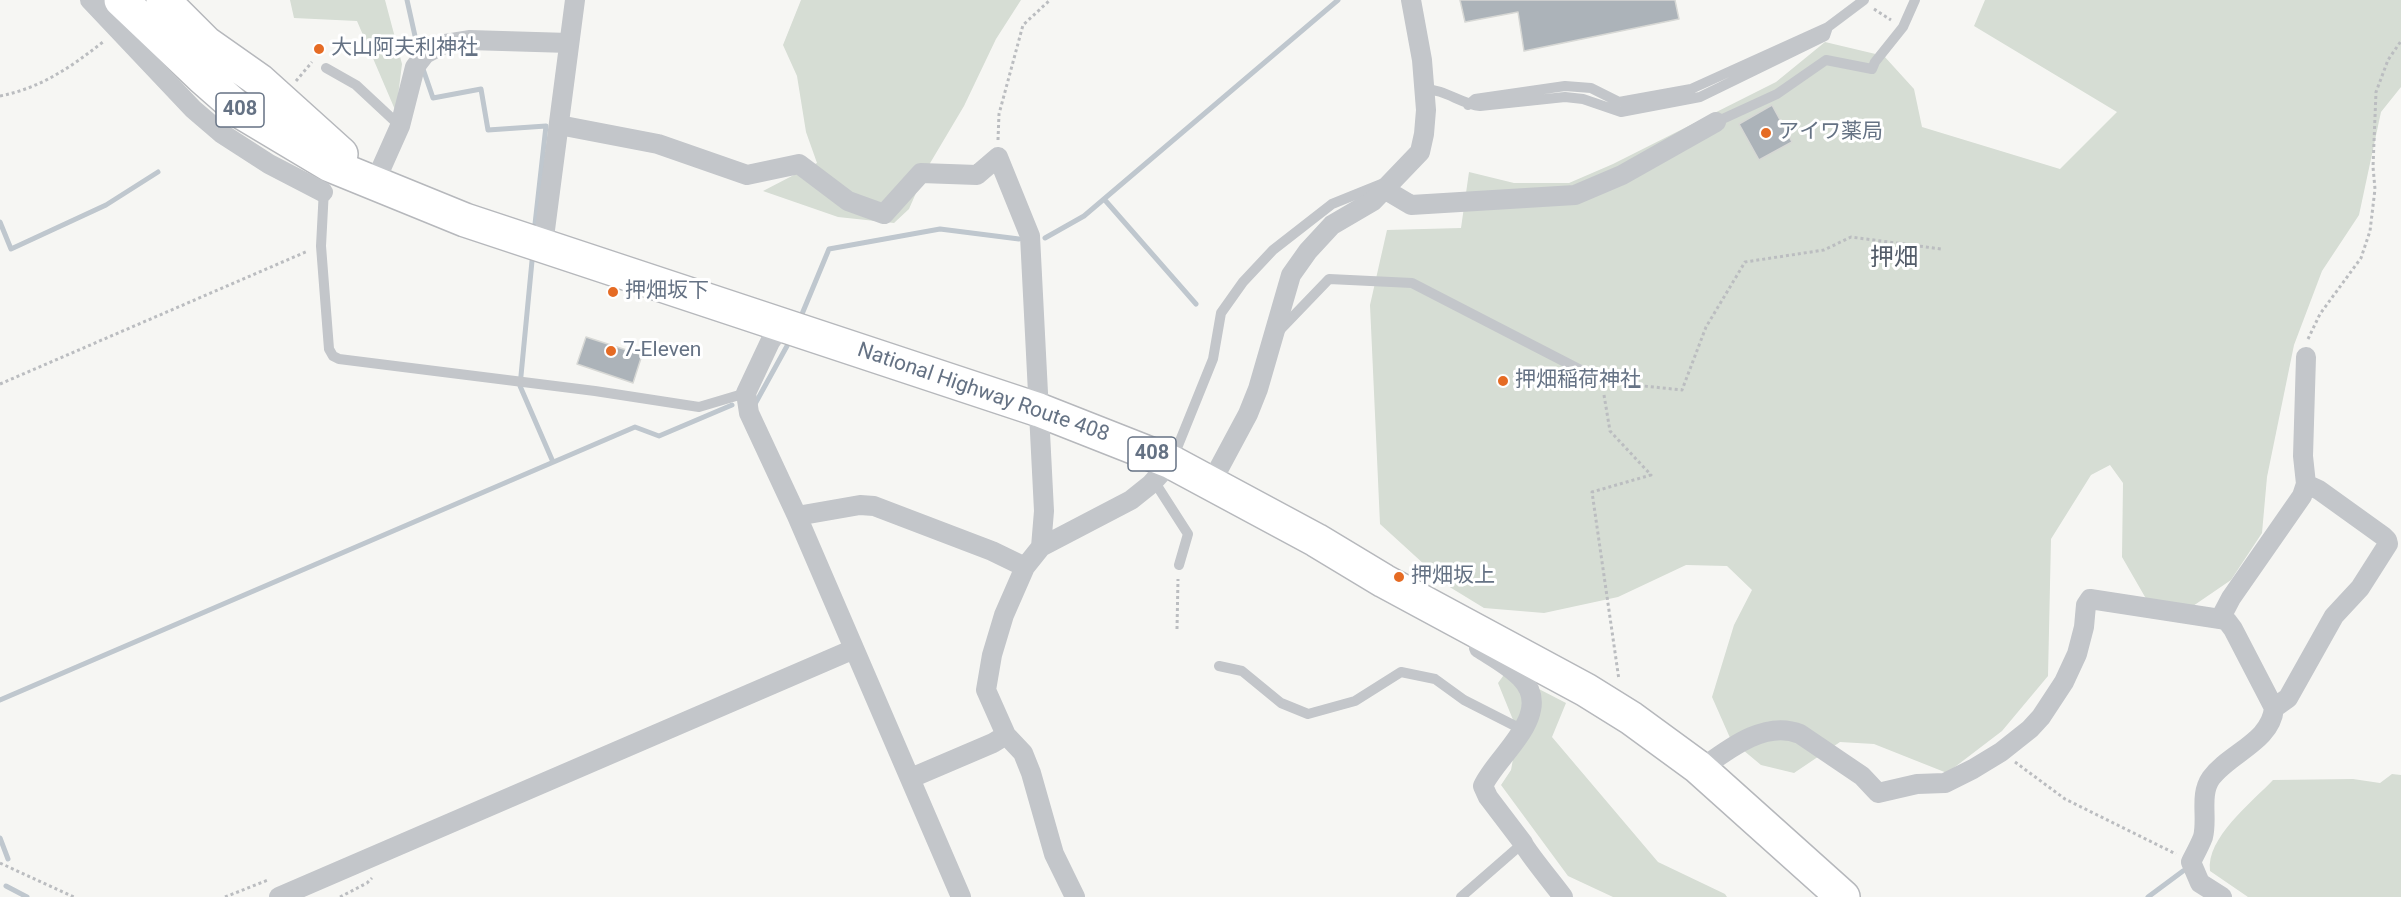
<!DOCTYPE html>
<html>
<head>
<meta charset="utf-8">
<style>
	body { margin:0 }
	canvas { display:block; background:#f6f6f3 }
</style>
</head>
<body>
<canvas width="2401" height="897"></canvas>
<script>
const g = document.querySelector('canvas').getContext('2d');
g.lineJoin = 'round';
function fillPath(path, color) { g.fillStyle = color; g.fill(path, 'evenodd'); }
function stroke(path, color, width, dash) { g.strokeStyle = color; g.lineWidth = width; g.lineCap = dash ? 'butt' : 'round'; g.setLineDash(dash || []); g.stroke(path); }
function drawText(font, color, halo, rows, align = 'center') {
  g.font = font + ' Roboto,"Noto Sans JP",sans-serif'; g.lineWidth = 6; g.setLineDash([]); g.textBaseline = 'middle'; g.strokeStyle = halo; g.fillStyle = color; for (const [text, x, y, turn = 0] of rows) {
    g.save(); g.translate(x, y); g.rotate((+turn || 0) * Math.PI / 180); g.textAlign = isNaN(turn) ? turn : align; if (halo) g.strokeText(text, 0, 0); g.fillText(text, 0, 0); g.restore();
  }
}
fillPath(new Path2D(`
	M290,0H385L402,64L396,112L357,21L294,18Z
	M801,0H1021L996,39L964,106L926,170L909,209L894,223L838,217L763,191L817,163L806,132L797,76L783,45Z
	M1985,0H2401V87L2381,112L2359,215L2322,271L2294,345L2267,477L2262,533L2231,580L2193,606L2156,616L2122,557L2123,483L2110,465L2091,475L2051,539L2048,676L2002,731L1947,773L1874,744L1840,742L1794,773L1761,765L1731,740L1712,697L1734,625L1752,590L1727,566L1686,565L1618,597L1544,613L1484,608L1448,586L1380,524L1370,305L1387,230L1461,228L1469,172L1514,183H1569L1613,164L1776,82L1825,42L1884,56L1914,89L1922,127L2060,169L2117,112L1974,26Z
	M1506,672L1566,703L1552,737L1658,862L1725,894L1727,897H1613L1568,876L1501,785L1511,770L1518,732L1498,683Z
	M2392,774L2401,775V897H2248L2210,871C2206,838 2251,803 2273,780L2353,779L2380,783Z`), '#d6ddd4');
stroke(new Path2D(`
	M407,0L419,54
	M422,66L433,98L481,89L488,130L546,126L535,224
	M1104,199L1196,304
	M0,222L11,249L106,205L158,172
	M1045,238L1084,216L1338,0
	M532,261L520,386L553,462
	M802,314L829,249L940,229L1019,239
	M755,404L787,346
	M0,700L635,427L659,436L732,405
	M0,838L8,859
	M6,886L27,897
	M2148,897L2183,871`), '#bfc7ce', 5);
const building = new Path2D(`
	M1460,0H1675L1679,19L1524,51L1518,12L1465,22Z
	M1772,105L1792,142L1759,160L1739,124Z
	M586,337L642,355L633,383L577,364Z`);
fillPath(building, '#acb3b9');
stroke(building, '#d7d8d5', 1.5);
const trunk = new Path2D(`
	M121,0L202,77L243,113L330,165L465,220L1039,410L1171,462L1316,540L1384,581L1586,690L1631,718L1698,767L1843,897
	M163,0L206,43L260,81L341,154`);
stroke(trunk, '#b6b8bc', 36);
stroke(new Path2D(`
	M1874,9L1891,20
	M296,81L312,62
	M0,96C41,88 71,67 103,42
	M998,140L999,114L1023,25L1050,0
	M2308,339L2320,314L2361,258L2370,231L2375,189L2373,167L2376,92L2388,60L2401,41
	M1615,383L1682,390L1706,327L1745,262L1824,250L1851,237L1941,249
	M0,384L308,251
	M1604,395L1610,431L1651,475L1592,492L1619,680
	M1177,629L1178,579
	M2015,762L2065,799L2176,854
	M0,863L74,897
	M225,897L268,880
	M340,897L367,883L372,878`), '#bbbdc0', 3, [3, 3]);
stroke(new Path2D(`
	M326,68L356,85L400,126
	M1424,90C1444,88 1460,104 1480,106L1565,97L1583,99L1621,112L1700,97L1825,36L1828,27
	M1468,105L1475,99L1565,86L1591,88L1619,102L1691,89L1828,27L1864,0
	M1716,122L1777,94L1826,60L1872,69L1875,62L1903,27L1915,0
	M324,189L321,246L329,349L333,356L339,359L595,391L699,407L746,393
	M1279,331L1329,279L1412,283L1602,381
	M1173,458L1213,359L1221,313L1243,282L1273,250L1332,204L1384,183
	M1154,481L1188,534L1179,565
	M1219,666L1242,671L1281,703L1308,714L1355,701L1401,672L1435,679L1464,700L1523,730
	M1461,897L1523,843`), '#c3c6ca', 10);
stroke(new Path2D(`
	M90,0L193,109L221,133L269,164L323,192
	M559,125L658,144L747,175L799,164L848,201L884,214L921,173L977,175L998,157L1030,236L1044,511L1041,547L1025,567L1004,615L992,655L986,690L1006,735L1023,753L1031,773L1054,854L1075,897
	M375,182L400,126L415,67L425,54L444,44L469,40L569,43
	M1384,189L1411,205L1575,195L1622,175L1716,122
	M543,245L575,0
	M783,324L770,342L746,393L749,413L797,516L961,897
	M1211,483L1248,414L1258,389L1291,275L1308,251L1332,225L1373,201L1420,152L1424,134L1426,110L1422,60L1411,0
	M797,516L860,505L874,506L992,551L1025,567
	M1041,547L1131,500L1151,484L1171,462
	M2220,619L2231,598L2302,496L2306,484L2303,456L2306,357
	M1479,648C1493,657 1510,666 1521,678C1556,714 1496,756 1483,786L1488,797L1523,843C1526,851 1556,887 1563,897
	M2274,708L2288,698L2334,616L2360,588L2388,544L2387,540L2383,536L2319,490L2306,484
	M1698,767L1705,766C1731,747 1767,720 1800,734L1862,776L1878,793L1917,784L1945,783L1973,769L2001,752L2030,729L2041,717L2064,682L2077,654L2084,627L2086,605L2090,599L2220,619L2227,621L2233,629L2274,708C2271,742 2229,753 2211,778C2199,795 2208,818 2203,837C2200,845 2195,854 2191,862L2200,883L2222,897
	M911,778L993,743L1006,735
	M279,897L854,649`), '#c3c6ca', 20);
stroke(trunk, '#fff', 33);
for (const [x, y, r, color] of [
	[319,49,6,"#e56b24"],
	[1766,133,6,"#e56b24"],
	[613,292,6,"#e56b24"],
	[611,351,6,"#e56b24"],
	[1503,381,6,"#e56b24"],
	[1399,577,6,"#e56b24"]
]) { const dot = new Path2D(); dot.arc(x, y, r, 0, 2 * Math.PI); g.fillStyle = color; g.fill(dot); stroke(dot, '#fff', 2); }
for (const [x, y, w] of [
	[240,110,48],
	[1152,454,48]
]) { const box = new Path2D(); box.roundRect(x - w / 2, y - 17, w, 34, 4.5); g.fillStyle = '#fff'; g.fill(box); stroke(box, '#657284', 1.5); }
drawText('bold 20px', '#657284', null, [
	["408",240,110],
	["408",1152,454]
]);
drawText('21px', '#657284', '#fff', [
	["大山阿夫利神社",331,49],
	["アイワ薬局",1778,133],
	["押畑坂下",625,292],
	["7-Eleven",623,351],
	["押畑稲荷神社",1515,381],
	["押畑坂上",1411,577]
], 'left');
drawText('21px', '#657284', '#fff', [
	["National Highway Route 408",983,393,19]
]);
drawText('24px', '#535c69', '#fff', [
	["押畑",1894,259]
]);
</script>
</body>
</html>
